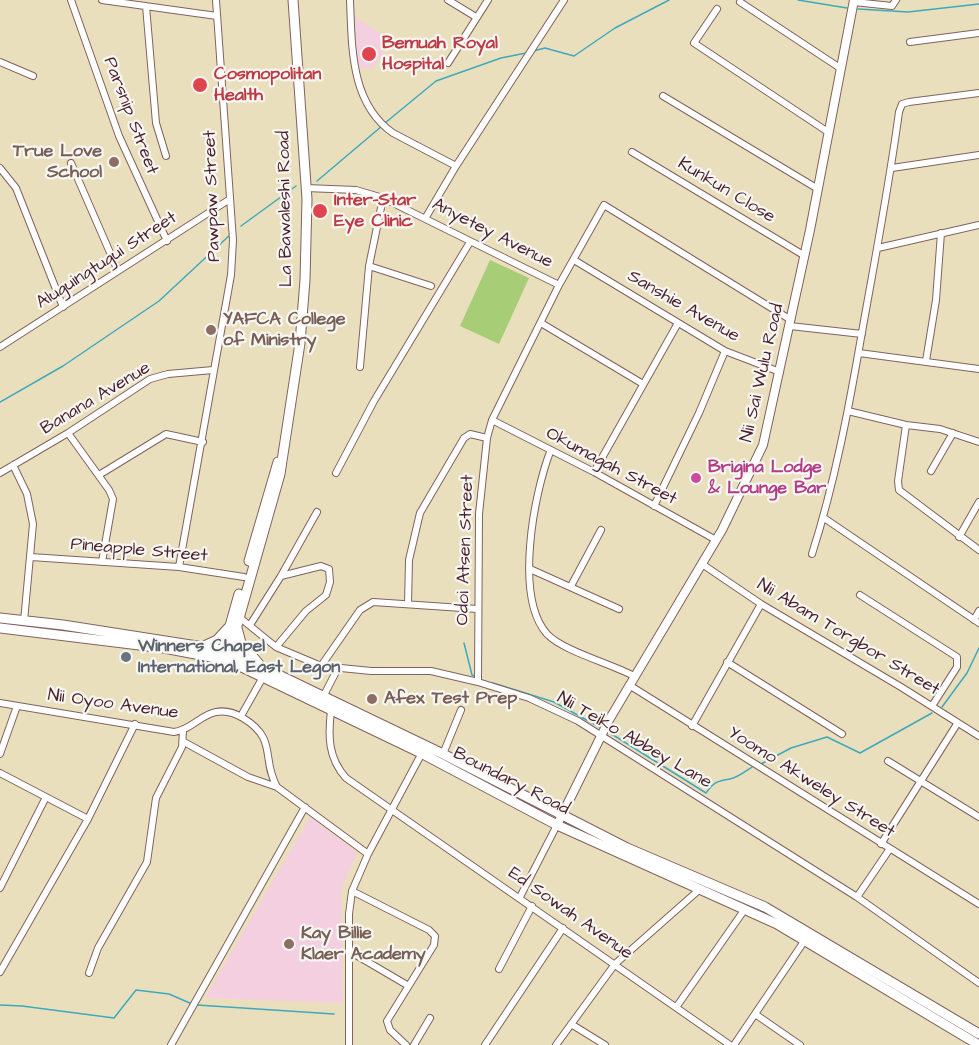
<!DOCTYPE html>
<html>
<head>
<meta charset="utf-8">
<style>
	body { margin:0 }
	canvas { display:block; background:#eadfbd }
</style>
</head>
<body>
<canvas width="979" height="1045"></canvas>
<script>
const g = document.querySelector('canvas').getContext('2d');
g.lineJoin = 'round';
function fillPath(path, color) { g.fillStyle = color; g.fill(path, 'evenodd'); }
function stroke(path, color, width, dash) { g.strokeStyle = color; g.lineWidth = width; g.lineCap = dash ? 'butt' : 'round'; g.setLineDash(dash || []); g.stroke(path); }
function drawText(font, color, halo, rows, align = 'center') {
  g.font = font + ' "Architects Daughter",sans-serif'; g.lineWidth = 4.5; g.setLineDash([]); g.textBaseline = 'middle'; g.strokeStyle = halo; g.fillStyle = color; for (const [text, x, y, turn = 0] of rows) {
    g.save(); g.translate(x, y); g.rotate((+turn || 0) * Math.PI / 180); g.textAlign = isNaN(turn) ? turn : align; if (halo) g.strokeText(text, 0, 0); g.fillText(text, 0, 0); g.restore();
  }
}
fillPath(new Path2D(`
	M355,17L391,40L373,68H358Z
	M310,817L357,852L341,890L343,1003L205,998Z`), '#f3cfdf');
fillPath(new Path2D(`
	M490,260L529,278L499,344L460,326Z`), '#a7cd77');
stroke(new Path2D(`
	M798,0L847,8
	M858,9L908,12L979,4
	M533,51L545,48L574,56L615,28L669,0
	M385,123L436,81L501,58L526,53
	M317,181L382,126
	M241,226L296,186
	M0,402L63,366L159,301L231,234
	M464,643L472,675L475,676
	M493,683L554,702L601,728
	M942,707L967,673L979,648
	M610,733L706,793C714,782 717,781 730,779C737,778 746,771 752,767
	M761,764L791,748L827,737L860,753L932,713
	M0,1005L22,1006L114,1018L136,990L169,994L192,1004
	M197,1005L334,1014`), '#3ea9bd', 1.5);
const minor = new Path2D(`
	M71,0L119,136L167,241
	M102,0L217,16
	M350,0C352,46 350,103 393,133L456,166
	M448,0L476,17
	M740,2L840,68
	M854,2L892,6L896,0
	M146,6L156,123L166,156
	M717,9L694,43L828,132
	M910,42L979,33
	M0,62L33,76
	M448,63L488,0
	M663,96L818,189
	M632,152L805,256
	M71,163L118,271
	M0,168L16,188L63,307
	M892,168L979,155
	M306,188L356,190L383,198L559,285
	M426,217L456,166L564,0
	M878,248L979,225
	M574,260L725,351L780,372
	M369,266L431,286
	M541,323L643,384
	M790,326L862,334
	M0,347L230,199
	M859,353L979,369
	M926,361L936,300L941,233
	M360,367L369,266L383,198
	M848,411L906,425L940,429L979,442
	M492,420L594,472L716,540
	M906,425L898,481L899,490L979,550
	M68,433L109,490L113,499L102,562
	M550,452C534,494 514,597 547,634C563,651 612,664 634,676
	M13,465L27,494L33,524L24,621
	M931,471L953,433
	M594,472L678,323
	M0,473L68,433L150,379L168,374L213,370
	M336,473L374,401L470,242
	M99,475L166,434L203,442
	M654,506L699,413L725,351
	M824,518L979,623
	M959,537L979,502
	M812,554C835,482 849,407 862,332C875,259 889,186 899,112L902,104L909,102L979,93
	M31,557L179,567L244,577
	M702,564L761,604L901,687L979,736
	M179,567L231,275L233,240L216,0
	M530,569L619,609
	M281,576L317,512
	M571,586L601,530
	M860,595L957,657V667L932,706
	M408,604L409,560L420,513L464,438L470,434L487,438
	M239,617L276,647L321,666L371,671H431L478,682L529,698L578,721L857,897L979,983
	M974,620L979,611
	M250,625L281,576L321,566L329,569L330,582L326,595L306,611L276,647
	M727,662L842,734
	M321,666L360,610L373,602L477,609
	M478,682L479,514L487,438L492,420L559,285L604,205L791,320
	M629,685L979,904
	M323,697L338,668
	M0,703L174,732C191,730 200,715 216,712C226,710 235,713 243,718C278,739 261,759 277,787
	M331,710C328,736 328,758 346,778L730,1045
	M241,716L263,677
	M692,726L761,604
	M184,742L248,777L277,787L368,854
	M0,754L17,706
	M443,754L461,710
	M888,761L979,817
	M0,773L88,819
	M881,844L957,724
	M0,888L46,797
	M352,891L429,930L435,936L434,945L387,1021L390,1030L406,1045
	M520,897L557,825
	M857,897L889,850
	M349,951L407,985
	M499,969L532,906
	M0,972L88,819L135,724
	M89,973L98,948L147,862L156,798L182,747L183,731
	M677,1006L745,909
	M755,1014L800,1045
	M571,1024L605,1045
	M171,1045L305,807
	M349,1045V914L352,891L368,854L423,751
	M414,1045L430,1018
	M485,1045L563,928
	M556,1045L615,964L700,889
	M734,1045L805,940`);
const tertiary = new Path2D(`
	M557,825L609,720L722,530L763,445L810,230L854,0`);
const secondary = new Path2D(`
	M249,561L278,462
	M0,618L63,625L229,651L443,754L627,848L765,907L979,1034
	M0,628L164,648L227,660L421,753L557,825L777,924L979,1045
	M237,628L241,643L259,664
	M204,646L217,640L228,628
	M224,647L239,594
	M228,657L280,474L300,343L305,280L307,199L293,0`);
stroke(minor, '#82625e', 8);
stroke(tertiary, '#82625e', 10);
stroke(secondary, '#82625e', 11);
stroke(minor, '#fff', 6);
stroke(tertiary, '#fff', 8);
stroke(secondary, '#fff', 9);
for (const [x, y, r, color] of [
	[369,54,8,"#e0444e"],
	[200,85,8,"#e0444e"],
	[114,162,6,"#8d6e63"],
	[320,211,8,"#e0444e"],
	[211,330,6,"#8d6e63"],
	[696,478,6,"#d1479c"],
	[126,657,6,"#6b7280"],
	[372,699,6,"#8d6e63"],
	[289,944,6,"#8d6e63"]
]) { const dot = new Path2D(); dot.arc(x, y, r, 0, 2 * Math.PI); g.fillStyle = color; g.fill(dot); stroke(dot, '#f6f6f2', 2); }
drawText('bold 18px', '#be3a42', '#f6f6f2', [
	["Bemuah Royal",382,44],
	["Hospital",382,65],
	["Cosmopolitan",214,75],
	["Health",214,96],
	["Inter-Star",334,201],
	["Eye Clinic",334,222]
], 'left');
drawText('18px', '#4a1f2b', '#f6f6f2', [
	["Parsnip Street",130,116,69],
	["Kunkun Close",726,191,31],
	["Pawpaw Street",213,196,-92],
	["La Bawaleshi Road",286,209,-91],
	["Anyetey Avenue",492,234,27],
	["Aluguingtugui Street",107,261,-33],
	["Sanshie Avenue",683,307,30],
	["Nii Sai Wulu Road",763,373,-77],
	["Banana Avenue",96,399,-31],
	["Okumagah Street",611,467,28],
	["Odoi Atsen Street",466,550,-88],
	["Pineapple Street",139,551,5],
	["Nii Abam Torgbor Street",848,638,31],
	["Nii Oyoo Avenue",113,705,8],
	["Nii Teiko Abbey Lane",634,741,30],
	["Boundary Road",511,782,27],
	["Yoomo Akweley Street",811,783,32],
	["Ed Sowah Avenue",570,914,35]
]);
drawText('bold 18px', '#785e54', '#f6f6f2', [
	["True Love",102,152,"right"],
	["School",102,173,"right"],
	["YAFCA College",223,320],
	["of Ministry",223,341],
	["Afex Test Prep",384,699],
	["Kay Billie",301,934],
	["Klaer Academy",301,955]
], 'left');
drawText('bold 18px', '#b23c85', '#f6f6f2', [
	["Brigina Lodge",708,468],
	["& Lounge Bar",708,489]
], 'left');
drawText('bold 18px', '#5b616d', '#f6f6f2', [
	["Winners Chapel",138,647],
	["International, East Legon",138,668]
], 'left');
</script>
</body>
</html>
